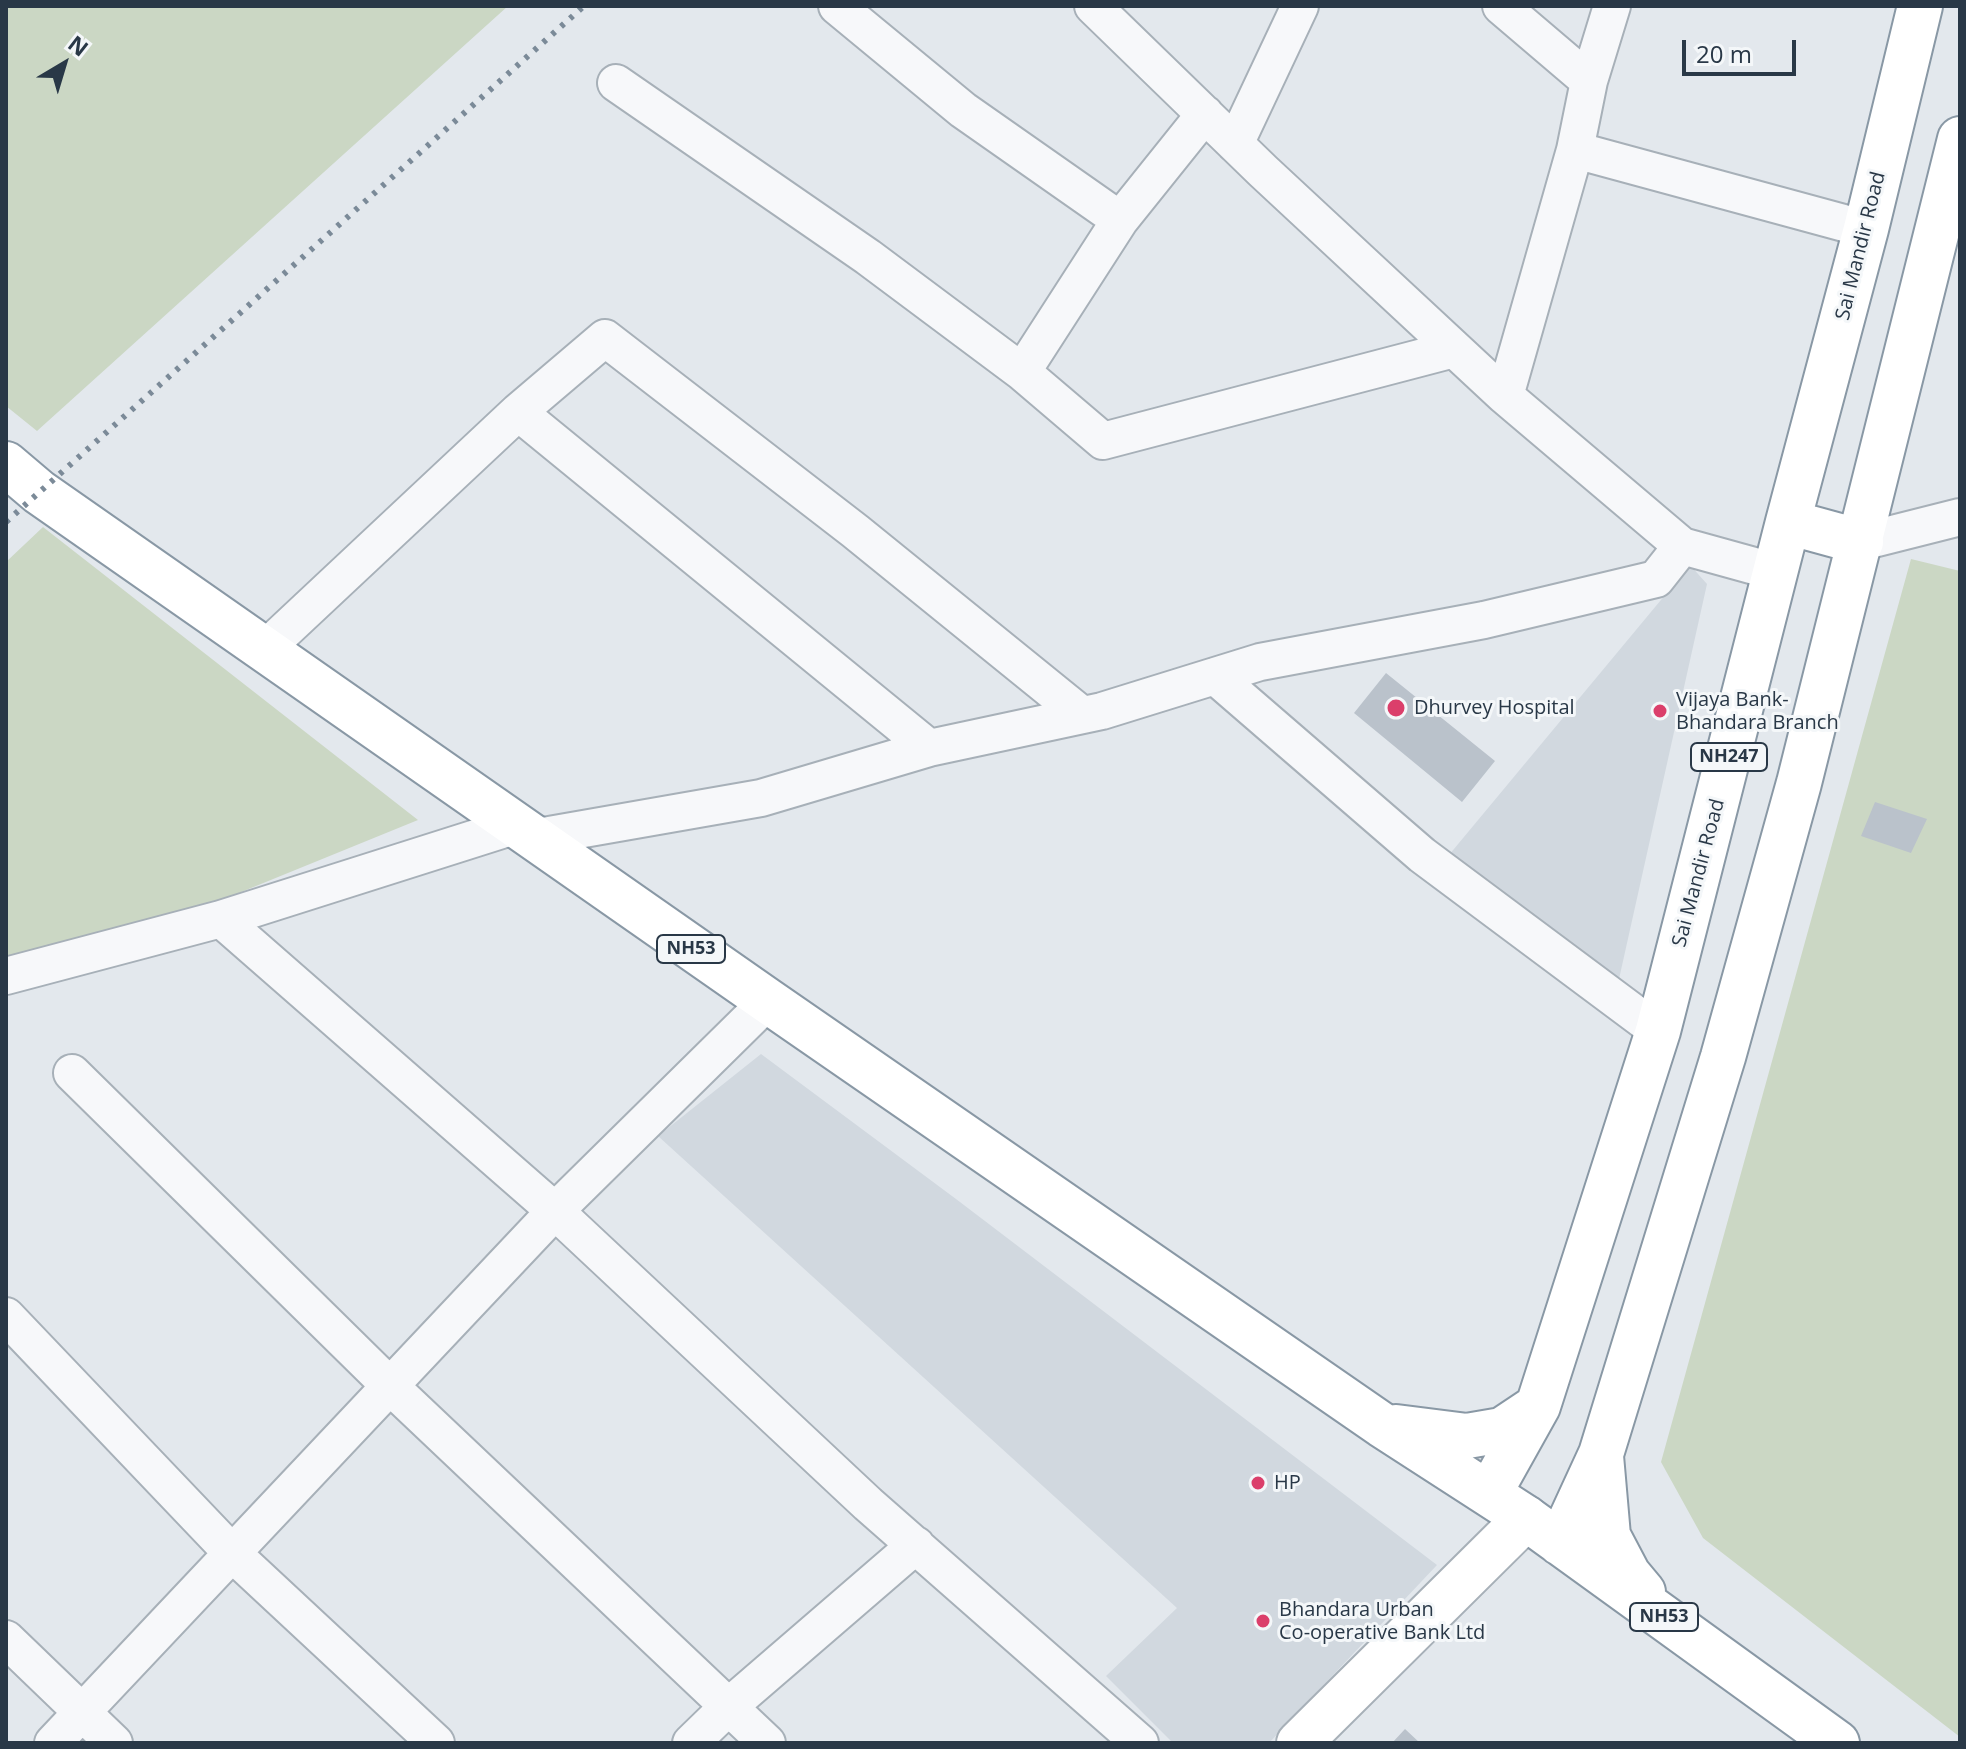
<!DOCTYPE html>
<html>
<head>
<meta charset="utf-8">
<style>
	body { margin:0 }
	#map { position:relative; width:1966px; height:1749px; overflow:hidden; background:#e3e8ed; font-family:"Open Sans",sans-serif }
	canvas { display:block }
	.frame { position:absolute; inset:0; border:8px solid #293847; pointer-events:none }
	.north { position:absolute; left:24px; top:24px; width:80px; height:80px; -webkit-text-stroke:6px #f4f7f9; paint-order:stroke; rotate:38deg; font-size:22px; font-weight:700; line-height:32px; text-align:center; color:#293847 }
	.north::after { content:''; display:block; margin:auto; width:28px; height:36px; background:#293847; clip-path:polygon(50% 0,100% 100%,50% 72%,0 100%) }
	.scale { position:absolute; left:1682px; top:40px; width:114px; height:36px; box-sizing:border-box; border:4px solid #293847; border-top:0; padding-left:10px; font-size:24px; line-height:28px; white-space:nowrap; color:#293847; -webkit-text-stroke:6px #f4f7f9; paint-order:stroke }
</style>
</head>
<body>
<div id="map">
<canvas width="1966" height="1749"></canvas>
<div class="frame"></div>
<div class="north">N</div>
<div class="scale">20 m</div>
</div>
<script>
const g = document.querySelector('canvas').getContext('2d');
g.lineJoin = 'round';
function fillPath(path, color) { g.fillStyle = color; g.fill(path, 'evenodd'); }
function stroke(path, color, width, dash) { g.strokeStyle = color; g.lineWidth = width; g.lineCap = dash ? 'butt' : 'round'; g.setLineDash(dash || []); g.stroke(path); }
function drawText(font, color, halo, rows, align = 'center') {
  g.font = font + ' "Open Sans",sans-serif'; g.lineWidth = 6; g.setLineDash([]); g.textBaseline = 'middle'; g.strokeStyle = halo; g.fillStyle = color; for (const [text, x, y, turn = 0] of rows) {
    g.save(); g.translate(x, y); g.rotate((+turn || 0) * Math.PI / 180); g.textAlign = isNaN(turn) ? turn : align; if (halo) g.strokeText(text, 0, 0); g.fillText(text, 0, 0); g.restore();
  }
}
fillPath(new Path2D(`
	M1690,565L1707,584L1617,988L1439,867Z
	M761,1054L956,1199L1437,1565L1269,1743H1173L1106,1676L1177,1608L658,1136Z`), '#d1d8df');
fillPath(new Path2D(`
	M6,6H508L37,431L6,406Z
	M43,527L418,820L229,897L6,957V562Z
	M1911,559L1960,571V1737L1703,1538L1661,1462Z`), '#cbd7c4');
fillPath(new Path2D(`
	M1386,673L1495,761L1462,802L1354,713Z
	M1875,802L1927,819L1911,853L1861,836Z
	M1405,1729L1420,1743H1392Z`), '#bac2cb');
const minor = new Path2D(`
	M837,6L963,110L1120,220
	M1093,6L1263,171L1505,396L1682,546L1776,572
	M1501,6L1589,81
	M616,83L868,257L1022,372L1103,441L1454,349
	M1235,144L1300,6
	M1575,150L1866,229
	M1022,372L1120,220L1205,114
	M1505,396L1575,150L1589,81L1612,6
	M518,412L605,338L855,531L1082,715
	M1861,542L1960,517
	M264,650L518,412L929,748
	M1215,676L1422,855L1658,1031
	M532,838L761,798L929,748L1102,711L1260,662L1484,620L1656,579L1682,546
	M221,919L555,1211L868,1504L1140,1743
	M6,976L221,919L514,826
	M72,1073L391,1387L767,1743
	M6,1316L233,1554L436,1743
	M6,1639L114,1743
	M53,1743L555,1211L768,1001
	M691,1743L727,1708L916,1545`);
const secondary = new Path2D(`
	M1299,1743L1526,1518`);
const trunk = new Path2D(`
	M6,464L39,492L768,1001L1382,1425L1526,1518L1837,1743
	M1788,522L1861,542
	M1396,1427L1467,1436L1502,1430L1538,1406
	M1601,1456L1608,1536L1628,1574L1643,1592
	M1490,1492L1538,1406L1658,1031L1788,522L1866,229L1920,6
	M1560,1543L1601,1454L1723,1057L1799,783L1960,139`);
stroke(minor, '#a7b0b8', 40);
stroke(secondary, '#a7b0b8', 48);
stroke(trunk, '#8998a5', 48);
stroke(minor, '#f7f8fa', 36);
stroke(secondary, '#fff', 44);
stroke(trunk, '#fff', 44);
stroke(new Path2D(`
	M6,522L584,6`), '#7b8a98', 6, [4, 8]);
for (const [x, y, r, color] of [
	[1396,708,10,"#db3f6b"],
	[1660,711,8,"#db3f6b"],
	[1258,1483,8,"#db3f6b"],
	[1263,1621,8,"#db3f6b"]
]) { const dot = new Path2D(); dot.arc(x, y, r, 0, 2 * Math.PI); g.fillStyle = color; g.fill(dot); stroke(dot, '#f4f7f9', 3); }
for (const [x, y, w] of [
	[1729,757,76],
	[691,949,68],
	[1664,1617,68]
]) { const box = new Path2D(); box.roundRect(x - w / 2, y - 14, w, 28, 6); g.fillStyle = '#f4f7f9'; g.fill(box); stroke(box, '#293847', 2); }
drawText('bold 18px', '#293847', null, [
	["NH247",1729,757],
	["NH53",691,949],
	["NH53",1664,1617]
]);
drawText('20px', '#293847', '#f4f7f9', [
	["Sai Mandir Road",1861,246,-76],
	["Sai Mandir Road",1699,873,-75]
]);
drawText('20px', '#293847', '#f4f7f9', [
	["Vijaya Bank-",1676,700],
	["Bhandara Branch",1676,723],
	["Dhurvey Hospital",1414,708],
	["HP",1274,1483],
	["Bhandara Urban",1279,1610],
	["Co-operative Bank Ltd",1279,1633]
], 'left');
</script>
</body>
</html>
